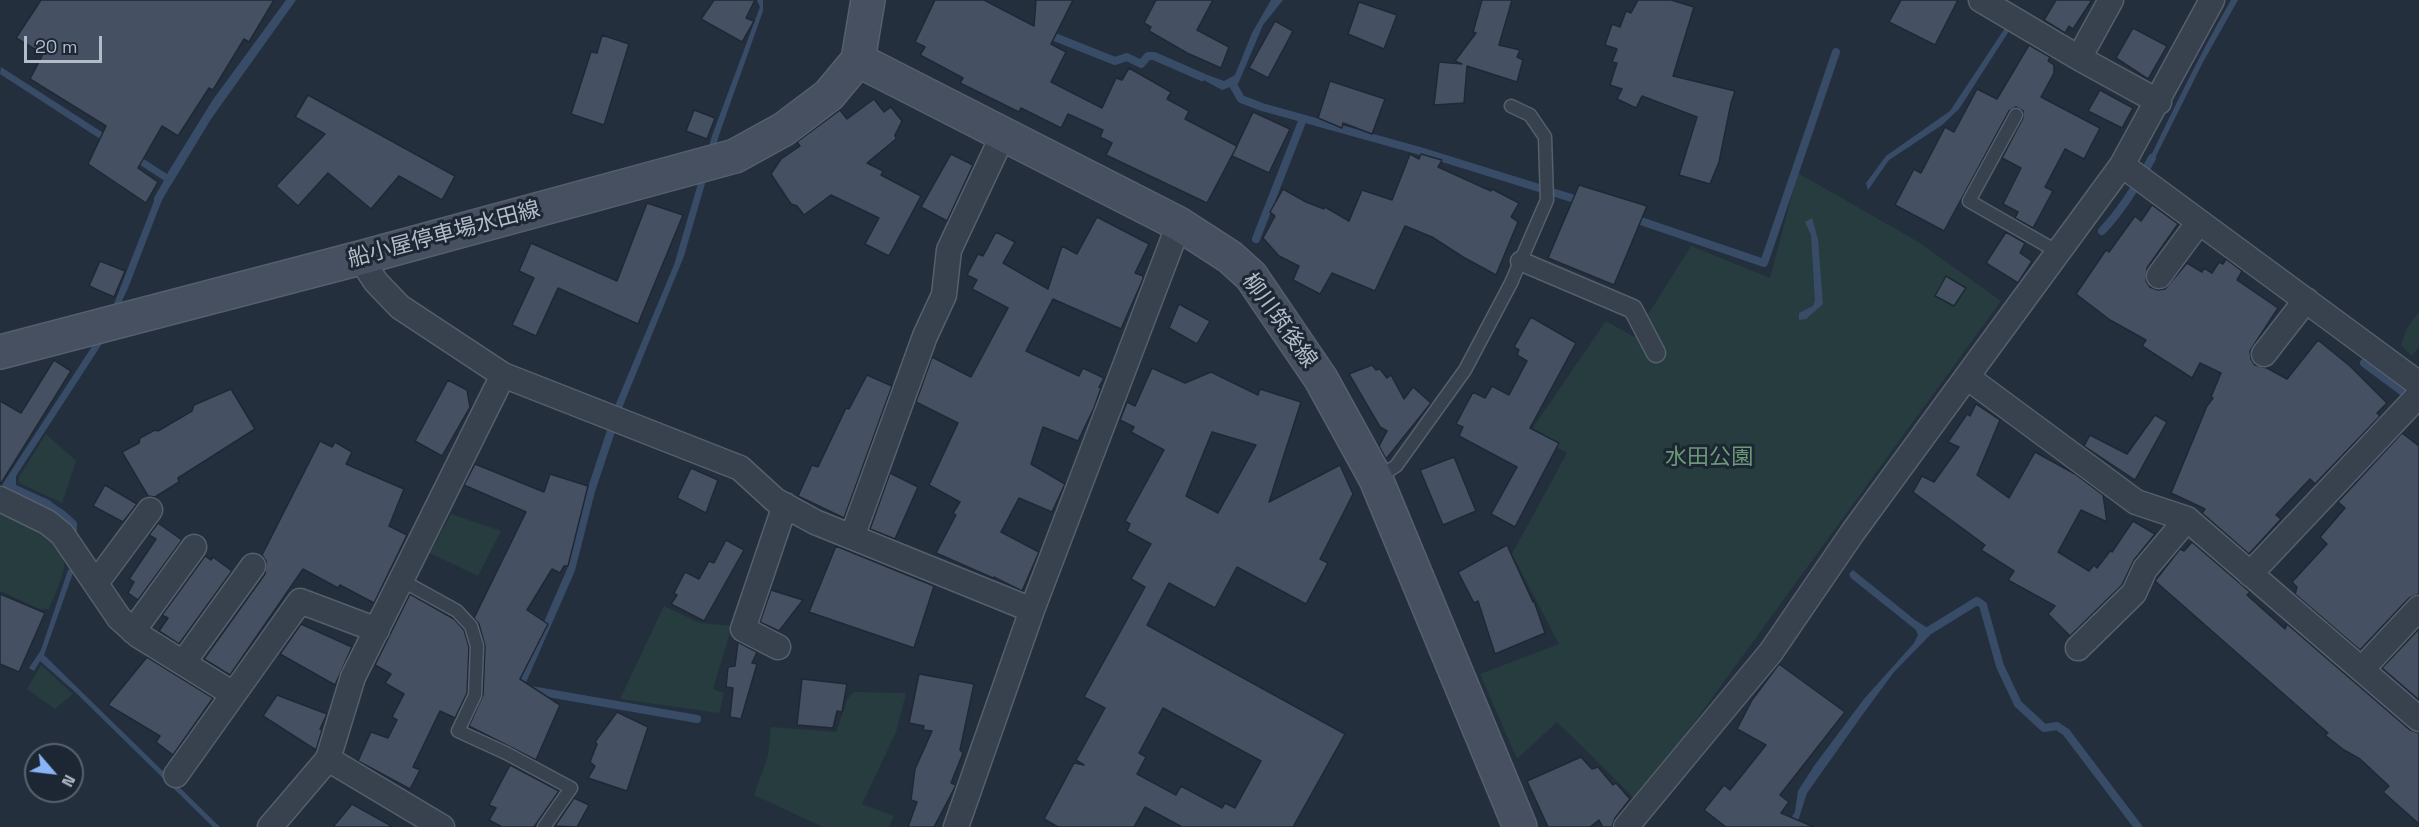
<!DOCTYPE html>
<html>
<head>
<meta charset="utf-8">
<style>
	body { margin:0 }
	#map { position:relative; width:2419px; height:827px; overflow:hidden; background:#242f3e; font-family:"Space Grotesk",sans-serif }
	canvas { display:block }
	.north { position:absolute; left:24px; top:743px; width:60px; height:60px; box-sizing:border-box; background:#1d2633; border:2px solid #59626f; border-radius:50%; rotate:118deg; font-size:16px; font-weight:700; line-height:24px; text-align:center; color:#b4bcc9 }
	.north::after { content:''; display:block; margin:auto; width:21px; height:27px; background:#8ab4f8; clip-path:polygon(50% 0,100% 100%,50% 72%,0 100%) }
	.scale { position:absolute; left:24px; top:36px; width:78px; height:27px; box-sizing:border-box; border:3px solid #b4bcc9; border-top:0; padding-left:8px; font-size:18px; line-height:21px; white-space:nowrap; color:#b4bcc9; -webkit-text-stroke:4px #1d2633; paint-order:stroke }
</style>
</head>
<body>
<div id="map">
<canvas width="2419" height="827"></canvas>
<div class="north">N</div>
<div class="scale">20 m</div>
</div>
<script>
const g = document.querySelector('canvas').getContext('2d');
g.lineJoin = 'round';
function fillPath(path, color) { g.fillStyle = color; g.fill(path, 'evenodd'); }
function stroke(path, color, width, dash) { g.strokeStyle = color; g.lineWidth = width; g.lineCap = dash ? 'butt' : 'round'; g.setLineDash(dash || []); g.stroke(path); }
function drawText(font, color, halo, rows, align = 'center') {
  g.font = font + ' "Space Grotesk","Noto Sans JP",sans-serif'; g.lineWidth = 6; g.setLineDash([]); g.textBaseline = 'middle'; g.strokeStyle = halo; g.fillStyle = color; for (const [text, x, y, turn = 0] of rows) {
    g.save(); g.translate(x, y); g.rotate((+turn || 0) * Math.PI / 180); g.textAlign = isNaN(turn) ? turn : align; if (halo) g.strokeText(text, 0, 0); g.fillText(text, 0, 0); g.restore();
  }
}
fillPath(new Path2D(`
	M1798,173L1920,243L2001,301L1637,801L1557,722L1517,759L1480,674L1559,644L1512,554L1567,453L1530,432L1606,321L1634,337L1691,246L1770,278Z
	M2419,312V347L2412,356L2401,345L2407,328Z
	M46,434L76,461L62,503L19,483V477Z
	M0,510C18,519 64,540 64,563C64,578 54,595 49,609H40L0,591Z
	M451,514L501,531L478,576L430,553Z
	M664,606L700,623L732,626L713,689L724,693L719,713L620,699Z
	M41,665L73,694L55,709L27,689Z
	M854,692L906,693L896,732L862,804L894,816L889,827H823L754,795L768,756L771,727L836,732L848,698Z`), '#263c3f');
fillPath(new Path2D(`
	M286,0H296L211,119L171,185L0,74L1,67L167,174L212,101Z
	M757,0H763V11L719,135L684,256L622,408L615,406L674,265L712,136L760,7Z
	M1271,0H1283L1263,25L1238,84L1222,90L1193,74L1194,70L1224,81L1235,75L1252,33Z
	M2231,0H2238L2203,62L2150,168L2146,166C2173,110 2200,54 2231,0Z
	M2005,28L2009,31L1959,109L1942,125L1889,160L1868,190L1866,183L1886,156L1950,111Z
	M158,191L165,192L128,288L103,342L16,476V485L51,501L50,509L2,485L93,345L114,304Z
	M1812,218L1818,239L1823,304L1806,319L1799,320V313L1813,306L1815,301L1811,235L1805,222Z
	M68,570H74L44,655L220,827H213L73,690L40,661L34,671L29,668L41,650Z
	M1853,570L1915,620L1926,627L1937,625L1935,630L1894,672L1863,714L1807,793L1796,827H1785L1795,812L1798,791L1814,766L1864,699L1914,643L1918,635L1916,630L1851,578L1849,574Z`), '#394c67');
stroke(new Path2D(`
	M1047,34L1115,61L1127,57L1141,64L1148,56H1154L1202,77
	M1232,83L1241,99L1262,107L1420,151L1581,201
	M158,199L169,180
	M1632,218L1764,263L1836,52
	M2102,231C2122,210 2138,184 2152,158
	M1256,239L1303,119
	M2364,363L2411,398
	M614,422L591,491L571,570L521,684L525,689L697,719
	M44,502L62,514L73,524V539
	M1930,630L1977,601L1983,605L2000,666L2018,704L2044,728L2057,726L2066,732L2138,827`), '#394c67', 8);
const building = new Path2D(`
	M41,0H274L249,42L244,39L213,90L209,88L178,136L162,126L138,168L158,182L146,203L88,164L106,126L30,79L43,54L16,38Z
	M714,0H755L746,18L754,21L742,42L701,19Z
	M935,0H984L1034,26L1036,0H1073L1051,44L1066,52L1051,82L1102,108L1116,78L1122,80L1129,68L1171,92L1167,99L1189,111L1185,119L1237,146L1207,203L1106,155L1112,143L1100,137L1103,130L1068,114L1061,128L1021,108L1019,112L960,83L963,78L920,55L925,47L915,42Z
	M1156,0H1213L1197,30L1229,47L1221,68L1187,53L1149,31L1151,27L1144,23Z
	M1482,0H1512L1499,45L1520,50L1517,57L1523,60L1517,82L1467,66L1464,103L1434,105L1439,62L1462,64L1455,61L1476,33L1473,32Z
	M1638,0H1671L1694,7L1673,76L1735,91L1731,103L1719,162L1710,184L1679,175L1697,117L1642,96L1636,108L1617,99L1622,89L1610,85L1617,63L1612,62L1617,49L1605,45L1612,24L1620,27L1626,11L1631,13Z
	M1901,0H1958L1935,45L1889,22Z
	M2056,0H2092L2073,29L2069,26L2065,33L2044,20Z
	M1359,2L1397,15L1384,49L1348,34Z
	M1275,21L1293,31L1268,78L1249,68Z
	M2133,28L2167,46L2148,79L2116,58Z
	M602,35L629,44L604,125L571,114L591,52L597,53Z
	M2029,45L2050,57L2048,61L2054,65V73L2041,97L2100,128L2084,159L2065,149L2045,187L2053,191L2033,228L2015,218L2018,212L2003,204L2021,168L2002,158L2023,118V111L2016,107L2009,111L1944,231L1895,205L1914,169L1921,173L1945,127L1954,132L1977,89L1997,99Z
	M1330,81L1385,99L1372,134L1343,123L1342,128L1318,118Z
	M2100,90L2133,108L2122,128L2088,111Z
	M308,95L455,176L442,200L399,176L371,209L328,173L298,206L276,186L325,134L295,117Z
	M874,99L884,112L891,107L902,121L895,135L896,139L867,163L883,171L881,175L921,196L889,256L865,244L879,218L831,195L804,215L797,206L791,204L771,174L781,159L800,146L797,142L840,110L847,119Z
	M694,110L715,118L707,139L686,131Z
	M1253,112L1290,129L1269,173L1232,156Z
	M951,154L973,165L947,221L921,207Z
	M1410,154L1419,159L1421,154L1442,160L1438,167L1491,191L1492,189L1519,203L1511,217L1518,222L1496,275L1463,257L1432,237L1405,226L1375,291L1332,273L1320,294L1293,280L1299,266L1279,256L1263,238L1275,216L1270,212L1283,189L1306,202L1324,209L1325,207L1349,221L1362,190L1392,200Z
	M1579,185L1647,206L1614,285L1548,258Z
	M647,203L683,215L638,324L558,288L536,336L512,325L534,278L519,271L531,243L617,281Z
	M2152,205L2178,224L2147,268L2146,281L2150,287L2158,290L2165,289L2187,263L2202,272L2204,268L2212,273L2219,262L2223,264L2226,259L2242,271L2237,280L2278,308L2250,351L2251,359L2255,365L2267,368L2287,379L2318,340L2350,366L2387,403L2377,413L2380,416L2315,484L2310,479L2276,515L2281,519L2249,554L2202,513L2205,509L2171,493L2207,406L2213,398L2211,397L2221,373L2200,363L2192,378L2142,346L2146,340L2110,320L2076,294L2106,250L2109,252L2135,216L2141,221Z
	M1097,217L1149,244L1135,273L1143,276V279L1121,329L1053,299L1026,351L1079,376L1083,368L1104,378L1099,387L1101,388L1094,408L1078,441L1043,427L1031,464L1065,484L1052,512L1019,498L1001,532L1039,552L1022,591L994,577L993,578L936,553L956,515L953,513L960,502L929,485L958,423L916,402L932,357L971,377L1008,308L972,289L977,280L967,275L978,254L983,256L996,232L1015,242L1003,263L1048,289L1062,246L1077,254Z
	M2006,232L2025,243L2020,253L2032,261L2018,283L1986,263Z
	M100,261L125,271L114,297L89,286Z
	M1946,276L1966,288L1954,306L1935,296Z
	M1179,304L1210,321L1197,344L1169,328Z
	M1531,317L1576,343L1530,428L1559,443L1515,527L1491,514L1517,467L1459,436L1463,427L1456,424L1473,392L1485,398L1492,386L1509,395L1527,361L1517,355L1519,350L1514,347Z
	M54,360L71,371L0,485V401L21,413Z
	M1372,365L1376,370L1380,369L1387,378L1391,375L1404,399L1413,387L1431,403L1386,459L1379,446L1387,431L1380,427L1349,374Z
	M1152,368L1185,383L1211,372L1258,395L1260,389L1301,402L1269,502L1340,465L1353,494L1320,559L1328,563L1306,604L1237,567L1215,608L1169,583L1147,625L1345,734L1293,827H1182L1145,807L1134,827H1058L1044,819L1074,763L1084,765L1076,760L1105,708L1084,697L1145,587L1131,579L1151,544L1127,531L1130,524L1125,521L1164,450L1131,432L1134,427L1120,420L1127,402L1135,406ZM1212,432L1256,445L1218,513L1186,496ZM1163,708L1261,761L1235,808L1225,803L1222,808L1181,786L1176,795L1137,774L1146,757L1139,753Z
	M867,375L892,386L844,518L798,496L812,465L818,467L846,408L849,409Z
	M448,380L467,390L470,407L442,456L415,441Z
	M231,389L255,429L178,478L179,482L155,497L148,496L122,452L139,443L140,438L155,430L158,431L192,411L194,405Z
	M1976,404L2000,420L1977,475L2009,498L2035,452L2075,474L2103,495L2107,522L2081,510L2058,552L2089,571L2094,565L2097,568L2111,550L2112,552L2133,521L2155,534L2134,560L2122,585L2070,636L2048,614L2055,606L2008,580L2014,571L1981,550L1985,545L1913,492L1922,476L1934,482L1959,447L1948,442L1967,414L1970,416Z
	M2155,415L2167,422L2135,480L2084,446L2090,435L2127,454Z
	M2402,433L2419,446V594L2409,598L2360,650L2295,594L2297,587L2292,582L2327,544L2320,537L2345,508L2338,502Z
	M320,441L332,447L335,442L352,452L346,464L404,489L389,526L407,535L374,603L340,585L338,588L303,569L230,675L204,659L265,574L266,561L262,555Z
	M1454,457L1476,511L1443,525L1420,470Z
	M475,464L544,492L550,474L588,486L568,566H564L560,573L552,569L527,610L548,624L520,679L560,705L536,760L469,726L483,695L485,646L479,624L474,618L526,512L464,485Z
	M691,468L718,480L706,513L677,498Z
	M890,473L918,487L895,539L870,529Z
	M105,485L137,504L123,522L93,506Z
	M158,523L182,540L138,600L128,593L134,582L129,579L156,539L149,535Z
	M726,540L744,550L704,621L671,604L677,595L674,593L685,572L699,579L709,561L714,563Z
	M2192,542L2250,592L2247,595L2285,629L2287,624L2410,730L2419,733V824L2383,792L2389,786L2360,759L2344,750L2325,735L2328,733L2155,581L2180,549L2184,551Z
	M1507,545L1533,602L1534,601L1545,633L1495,654L1478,601L1474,603L1458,572Z
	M836,546L934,586L914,648L809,612Z
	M205,556L211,560L213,557L232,571L179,644L159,631L168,618L162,615Z
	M771,590L803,600L779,631L760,622Z
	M0,594L45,613L19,672L0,664Z
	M410,594L454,619L464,630L469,647L467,693L455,718L440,711L413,767L420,770L410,789L358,761L371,732L388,738L397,720L392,717L404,694L385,683L391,674L375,665Z
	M301,624L352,647L335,685L280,654Z
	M2419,629V700L2382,668Z
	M738,642L757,652L752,663L757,664L741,719L730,717L733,688L726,687L728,667L735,666Z
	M147,657L213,698L173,755L156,742L160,736L108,705Z
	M1779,664L1845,712L1780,795L1789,802L1781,813L1814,827H1726L1704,810L1724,785L1730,790L1766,745L1737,729L1752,700Z
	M919,674L974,684L960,750L963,753L951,783L956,785L934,827H908L917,802L911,800L915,769L932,731L923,730L924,726L909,723Z
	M802,679L847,684L842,712L837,711L833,728L797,725Z
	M277,695L327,714L320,729L322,730L316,750L263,716Z
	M617,712L648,727L627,791L588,778L595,766L590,762L597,744L595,742Z
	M1581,757L1592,769L1598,767L1613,785L1616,783L1630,799L1615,818L1612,827H1603L1599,820L1590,827H1548L1527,781Z
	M510,765L559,791L534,827H502L489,820L496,808L489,805Z
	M574,798L589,805L577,827L555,826Z
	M352,804L393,827H333Z`);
fillPath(building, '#455162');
stroke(building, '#1f2835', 1.5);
const service = new Path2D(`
	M2016,115L1969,201L2058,252
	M1377,478L1396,466L1465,370L1511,283L1547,200L1545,137L1530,115L1511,106
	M401,580L457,611L471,626L477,646L475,695L458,731L506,753L571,788L544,827`);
const pedestrian = new Path2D(`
	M1520,261L1633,309L1656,353`);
const minor = new Path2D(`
	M1981,0L2079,58L2159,102
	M2079,58L2111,0
	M2122,165L2419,384
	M360,258L376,282L400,307L503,375L740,468L775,500L815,522L1032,610
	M2159,276L2199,222
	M2264,354L2306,300
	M1967,377L2136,502L2187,519L2419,719
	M0,499L47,522L62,534L119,618L138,635L233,694
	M852,537L925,336L944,295L949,250L1003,135
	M2250,574L2419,395
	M96,583L150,510
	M133,631L194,547
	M778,647L743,629L785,505
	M2078,648L2134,593L2145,569L2187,519
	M183,663L253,566
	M2362,669L2419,608
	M328,759L442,827
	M176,775L300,601L377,630
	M270,827L328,759L353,677L503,375
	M956,827L1032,610L1179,224
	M1626,827L1771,652L1853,532L2122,165L2212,0`);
const secondary = new Path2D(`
	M858,60L1179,224L1230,257L1251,276L1321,379L1376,479L1520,827
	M858,60L868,0
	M0,352L360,258L735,156L784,129L829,95L858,60`);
stroke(service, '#565f6c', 15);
stroke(pedestrian, '#565f6c', 21);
stroke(minor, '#565f6c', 27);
stroke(secondary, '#565f6c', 36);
stroke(service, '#38414e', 12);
stroke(pedestrian, '#38414e', 18);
stroke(minor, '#38414e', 24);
stroke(secondary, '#465061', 33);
drawText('22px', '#b4bcc9', '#1d2633', [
	["船小屋停車場水田線",444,235,-15],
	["柳川筑後線",1279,321,54]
]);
drawText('22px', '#6b9a76', '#1d2633', [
	["水田公園",1709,458]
]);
</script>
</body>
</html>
